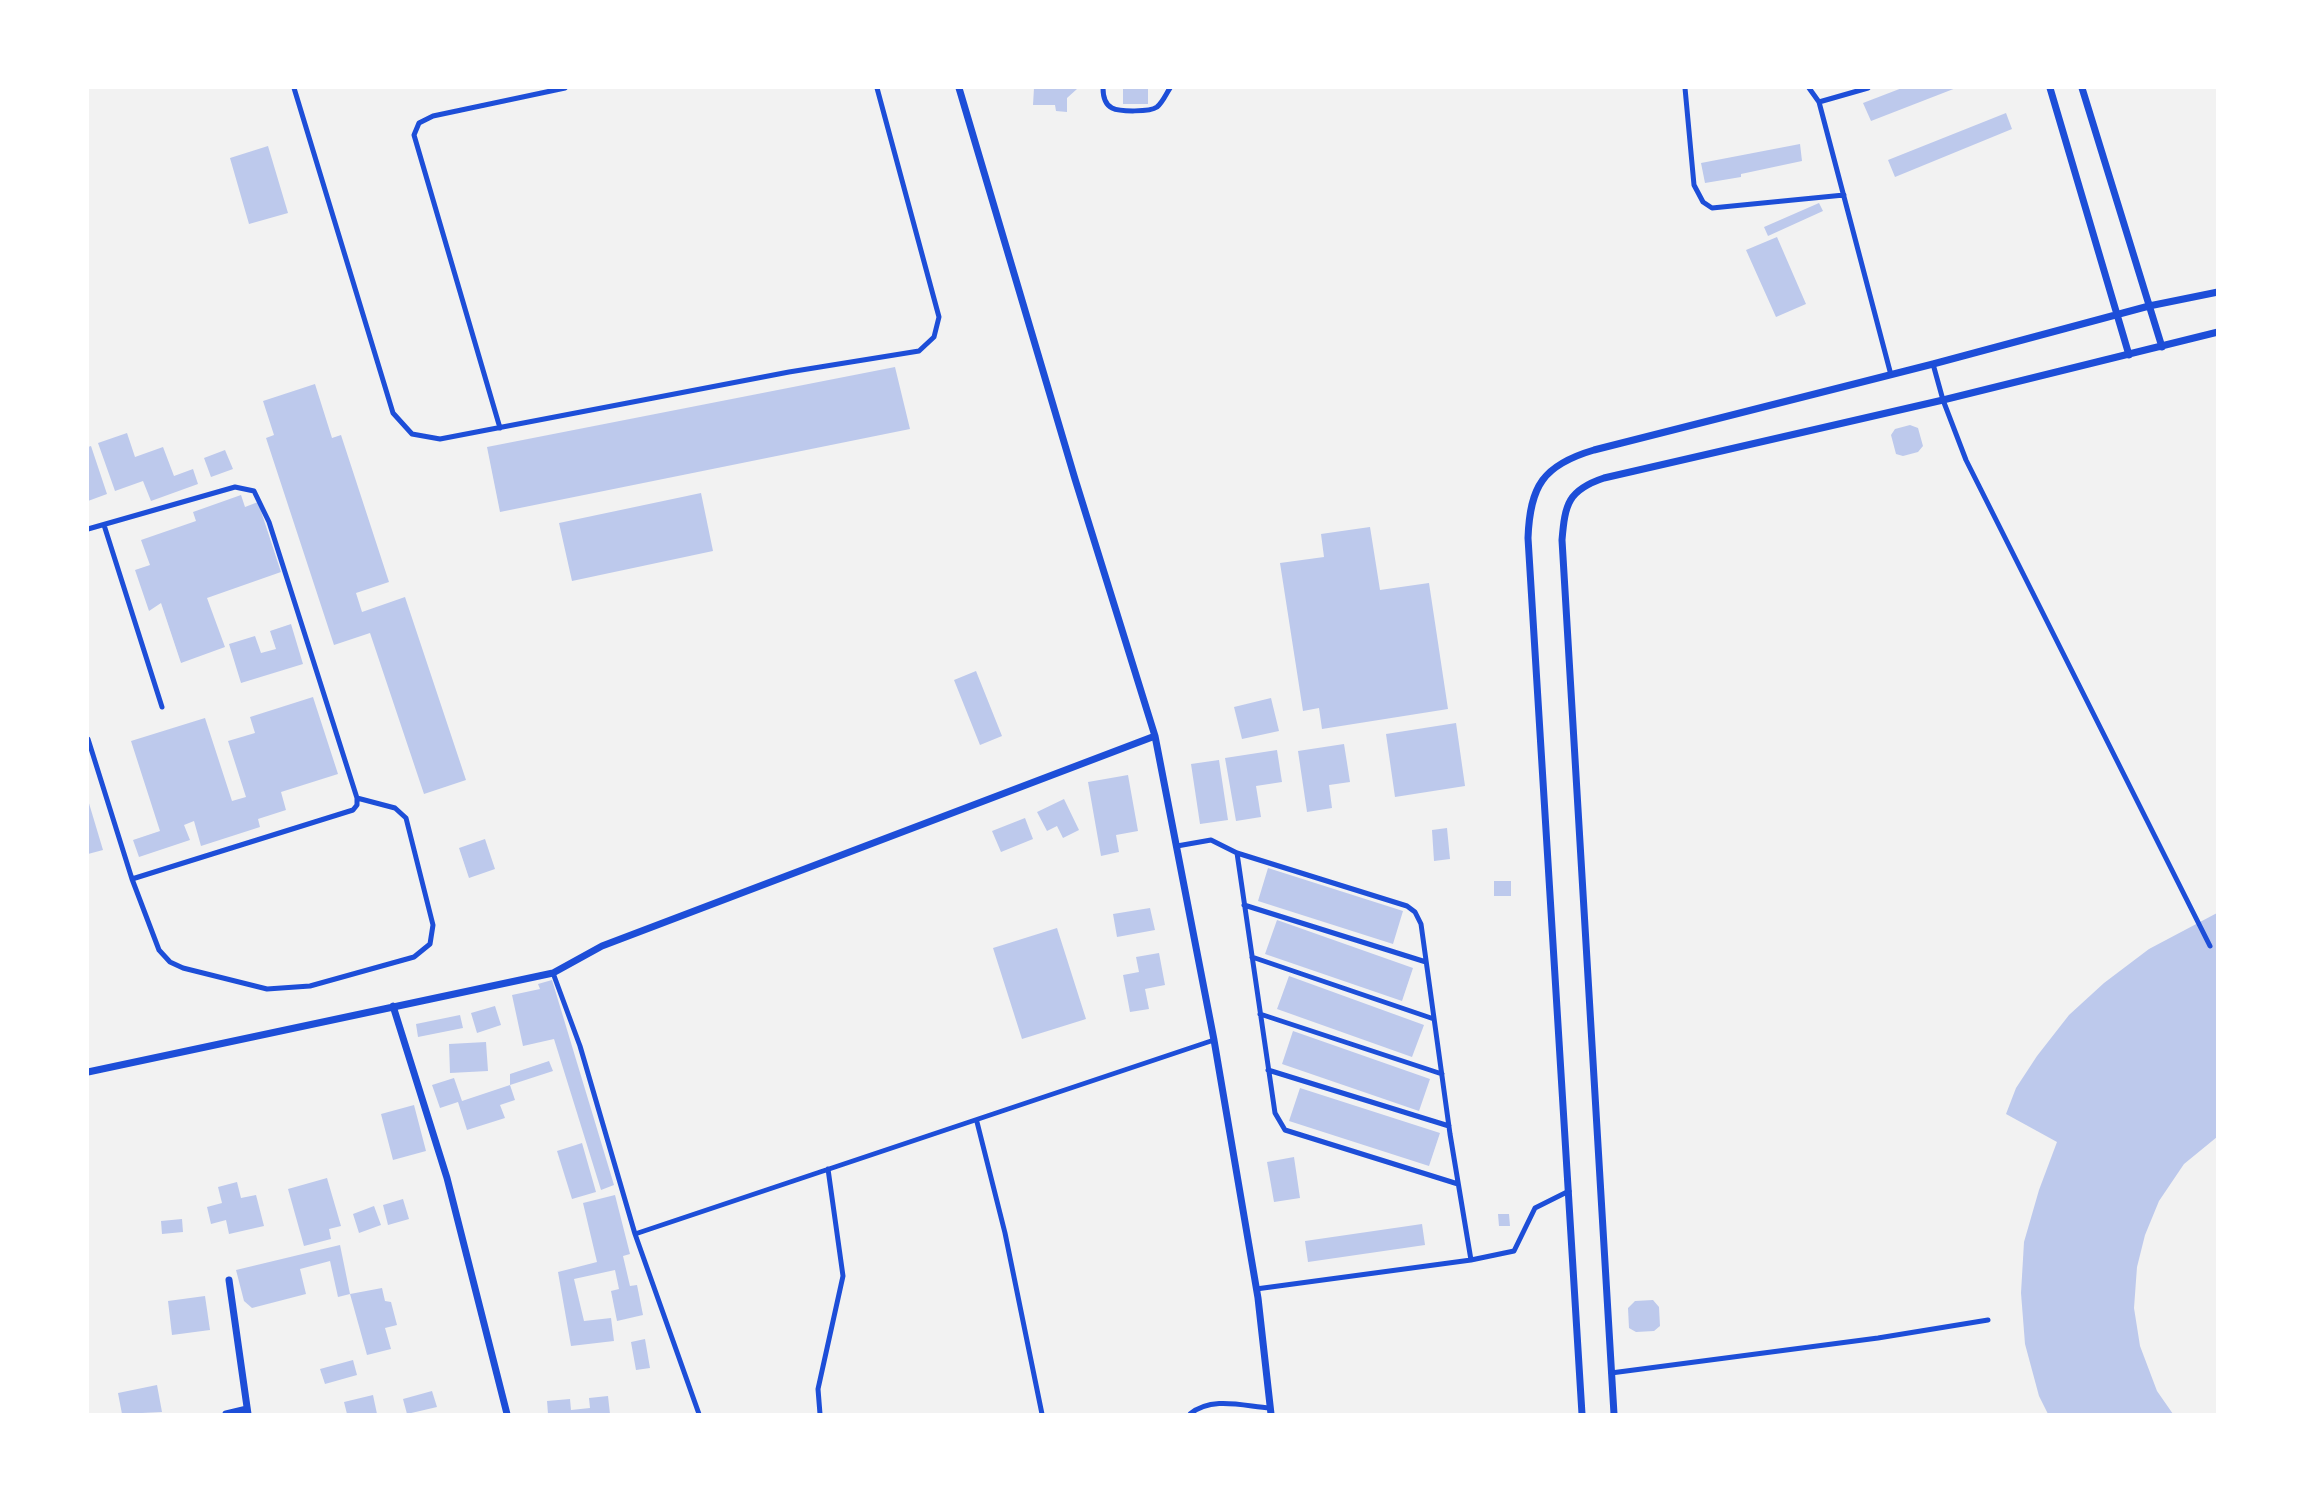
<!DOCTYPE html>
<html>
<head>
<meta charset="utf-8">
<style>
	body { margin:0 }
	#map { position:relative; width:2305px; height:1502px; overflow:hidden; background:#f2f2f2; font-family:Inter,sans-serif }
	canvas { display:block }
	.frame { position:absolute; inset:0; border:89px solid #fff; pointer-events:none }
</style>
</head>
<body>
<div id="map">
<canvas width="2305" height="1502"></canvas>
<div class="frame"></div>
</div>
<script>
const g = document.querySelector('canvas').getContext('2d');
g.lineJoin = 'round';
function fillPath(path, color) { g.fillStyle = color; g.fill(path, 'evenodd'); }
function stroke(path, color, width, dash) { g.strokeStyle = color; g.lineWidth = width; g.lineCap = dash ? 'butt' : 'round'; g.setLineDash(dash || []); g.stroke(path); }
fillPath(new Path2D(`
	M1034,88H1077V89L1067,98V112L1056,111L1055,105H1033Z
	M1123,88H1148V104H1123Z
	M1902,88H1956L1871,121L1863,103Z
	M2006,113L2012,129L1895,177L1888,160Z
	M1800,144L1802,161L1741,174V177L1705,183L1701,163Z
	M268,146L288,213L249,224L230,158Z
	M1819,203L1823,211L1768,236L1764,227Z
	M1777,237L1806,304L1776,317L1746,250Z
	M895,367L910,429L500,512L487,447Z
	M315,384L332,438L341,435L389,582L356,593L362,612L405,597L466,780L424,794L370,633L334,645L266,438L274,435L263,401Z
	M1910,425L1918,428L1923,446L1918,452L1903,456L1896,454L1891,435L1895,429Z
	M127,433L135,457L163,447L174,476L193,469L198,484L151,501L143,481L115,491L98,443Z
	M91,446L107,494L88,501V447Z
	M225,450L233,469L211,477L204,458Z
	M701,493L713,551L572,581L559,523Z
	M241,495L245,507L258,502L281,572L207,598L225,647L181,663L161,603L149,611L135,570L150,565L141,540L196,521L193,512Z
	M1370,527L1380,590L1429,583L1448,709L1322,729L1319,708L1303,711L1280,563L1324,557L1321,534Z
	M291,624L303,664L241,683L229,644L255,636L261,653L276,649L270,631Z
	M976,671L1002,736L980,745L954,680Z
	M313,697L338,774L281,792L286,810L258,819L260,827L201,846L194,821L184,825L190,840L139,857L133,840L160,831L131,741L205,718L232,801L246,797L228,741L255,733L250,717Z
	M1271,698L1279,731L1242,739L1234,707Z
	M1456,723L1465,786L1395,797L1386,734Z
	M1344,744L1350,782L1329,785L1332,808L1307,812L1298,751Z
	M1277,750L1282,782L1256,786L1261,817L1236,821L1225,758Z
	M1219,760L1228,820L1200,824L1191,764Z
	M1128,775L1138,831L1116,835L1119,852L1101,856L1088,782Z
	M1064,799L1079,830L1063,838L1057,826L1047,831L1037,812Z
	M88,800L103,850L88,854Z
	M1025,818L1033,839L1001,852L992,831Z
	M1447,828L1450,859L1434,861L1432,830Z
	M485,839L495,869L469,878L459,848Z
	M1268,868L1403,911L1393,944L1258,901Z
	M1494,881H1511V896H1494Z
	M1150,908L1155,930L1117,937L1113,914Z
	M2217,913V1137L2184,1164L2159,1201L2145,1235L2137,1267L2134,1308L2140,1346L2157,1391L2173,1414H2048L2039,1396L2025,1344L2021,1293L2024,1242L2039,1190L2057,1142L2006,1114L2016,1088L2037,1056L2069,1015L2104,983L2149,949Z
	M1277,920L1413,968L1402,1001L1265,954Z
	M1057,928L1086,1019L1022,1039L993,948Z
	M1159,953L1165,985L1145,989L1149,1009L1130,1012L1123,975L1139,972L1136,957Z
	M1289,976L1424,1025L1412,1057L1277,1009Z
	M552,980L614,1185L601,1190L554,1039L523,1046L512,995L540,989L538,984Z
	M495,1006L501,1025L477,1033L471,1013Z
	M460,1015L463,1028L418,1037L416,1024Z
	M1293,1031L1430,1079L1419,1111L1282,1064Z
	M486,1042L488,1071L450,1073L449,1044Z
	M549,1061L553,1071L510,1085V1074Z
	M454,1078L462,1101L510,1085L515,1100L500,1105L505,1118L467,1130L458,1102L440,1108L432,1085Z
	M1300,1088L1440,1133L1429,1166L1289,1121Z
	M414,1105L426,1151L393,1160L381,1114Z
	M582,1143L596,1192L572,1199L557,1151Z
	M1294,1157L1300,1198L1274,1202L1267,1162Z
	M327,1178L341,1226L329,1229L331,1239L304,1246L288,1189Z
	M237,1182L241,1198L256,1195L264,1226L229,1234L226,1220L211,1224L207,1207L222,1203L218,1187Z
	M615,1195L630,1254L623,1256L630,1286L637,1285L643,1315L617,1321L611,1291L619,1289L615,1270L574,1279L584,1321L611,1318L614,1341L571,1346L558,1272L597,1262L583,1203Z
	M403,1199L409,1219L388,1225L383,1205Z
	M374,1206L381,1225L359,1233L353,1214Z
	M1498,1214H1509L1510,1226H1499Z
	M182,1219L183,1232L162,1234L161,1221Z
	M1422,1224L1425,1245L1308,1262L1305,1241Z
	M340,1245L350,1294L382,1288L385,1301L391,1302L397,1325L385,1328L391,1349L367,1355L350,1294L338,1297L330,1261L300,1269L306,1294L252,1308L244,1301L236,1270Z
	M205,1296L210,1330L172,1335L168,1301Z
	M1653,1300L1659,1307L1660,1326L1654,1331L1636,1332L1629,1328L1628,1308L1635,1301Z
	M645,1339L650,1368L636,1370L631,1342Z
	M353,1360L357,1375L325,1384L320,1369Z
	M157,1385L162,1412L122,1414L118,1393Z
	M432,1391L437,1407L407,1414L403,1399Z
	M373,1395L377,1414H347L344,1402Z
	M608,1396L610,1414H548L547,1401L570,1399L571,1410L590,1408L589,1398Z`), '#bdc9ec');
stroke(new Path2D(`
	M294,88L393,413L412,434L440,439L789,372L919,351L934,337L939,317L877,88
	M1103,88C1103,95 1104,104 1112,108C1120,112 1150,112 1157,107C1163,102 1166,94 1170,88
	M1685,88L1694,185L1703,202L1712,208L1844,195
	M1809,88L1819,102L1891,375
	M1819,102L1868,88
	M1933,364L1943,400L1966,460L2210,946
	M500,428L414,135L419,123L433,116L565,88
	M104,525L162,707
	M88,529L235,487L254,491L269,522L357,798V805L353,810L132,879
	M88,739L132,879L159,950L170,962L183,968L267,989L310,986L414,957L430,944L433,925L406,818L395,808L357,798
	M1177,846L1211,840L1237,853L1407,906L1415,912L1421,924L1450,1134L1471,1260
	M1237,853L1275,1113L1285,1130L1458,1184
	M1244,905L1426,962
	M1252,957L1434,1019
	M553,973L580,1046L635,1234L699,1414
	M1260,1014L1442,1074
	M1268,1070L1449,1126
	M977,1122L1005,1233L1042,1414
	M635,1234L1214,1040
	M1256,1289L1471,1260L1514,1251L1535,1208L1569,1191
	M1611,1373L1878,1338L1988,1320
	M820,1414L818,1389L843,1276L828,1169
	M1190,1414C1212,1396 1243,1406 1270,1408`), '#1d4ed8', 5);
stroke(new Path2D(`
	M959,88L1075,479L1155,736L1214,1040L1258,1298L1271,1414
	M2050,88L2129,355
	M2082,88L2162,347
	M393,1006L447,1178L507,1414
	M88,1072L553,973L602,946L1155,736
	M229,1280L248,1414
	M226,1414L247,1409
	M1582,1414L1528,538C1530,486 1543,465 1594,450L1933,364L2149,306L2218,292
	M1614,1414L1562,540C1565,504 1568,490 1604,478L1943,400L2218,332`), '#1d4ed8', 7);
</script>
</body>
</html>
